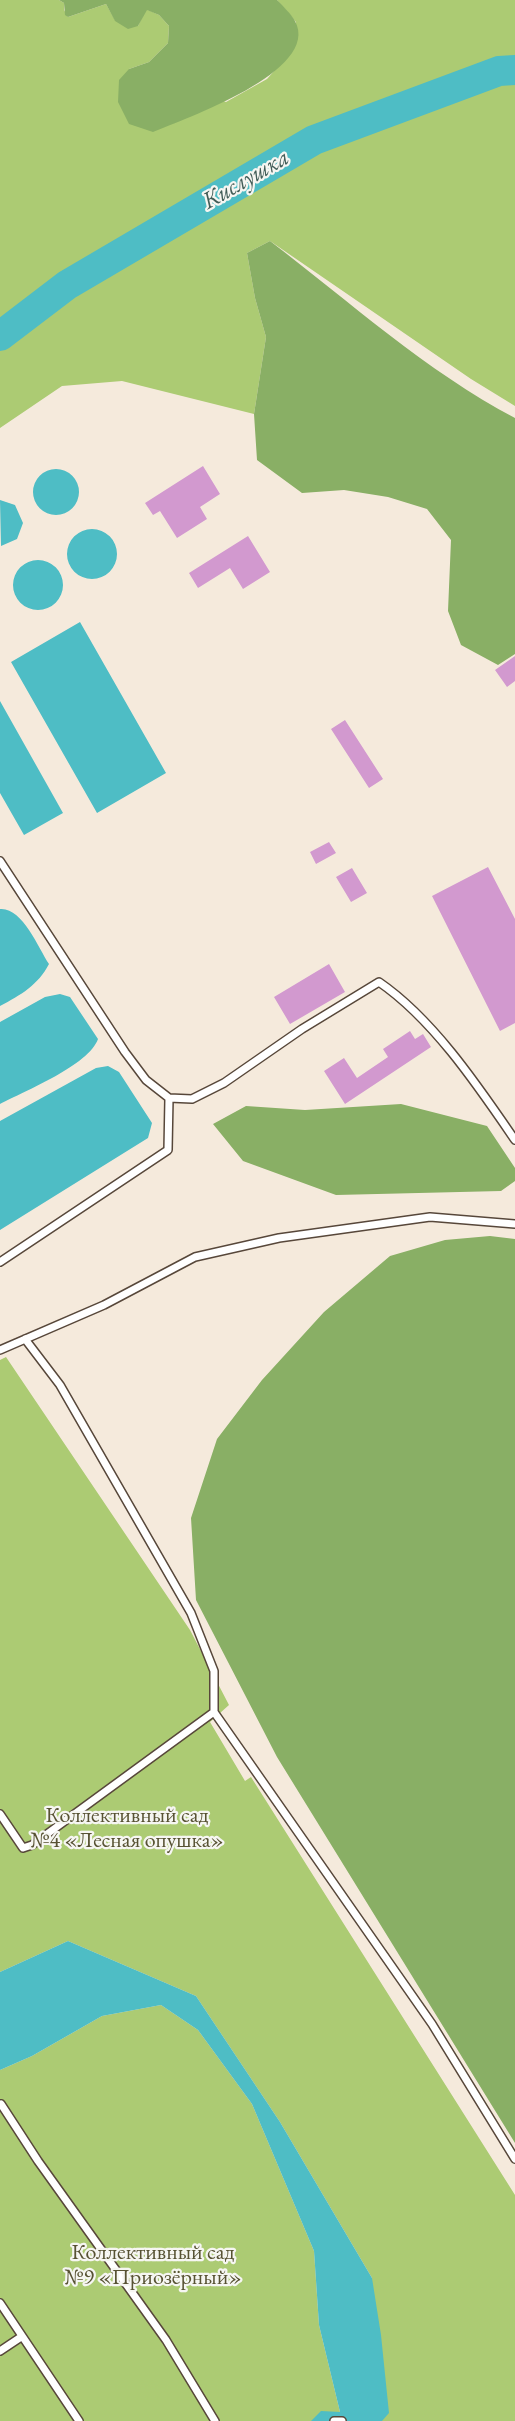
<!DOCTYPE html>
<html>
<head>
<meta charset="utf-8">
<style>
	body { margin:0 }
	canvas { display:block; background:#f5eadc }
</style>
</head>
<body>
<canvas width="515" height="2421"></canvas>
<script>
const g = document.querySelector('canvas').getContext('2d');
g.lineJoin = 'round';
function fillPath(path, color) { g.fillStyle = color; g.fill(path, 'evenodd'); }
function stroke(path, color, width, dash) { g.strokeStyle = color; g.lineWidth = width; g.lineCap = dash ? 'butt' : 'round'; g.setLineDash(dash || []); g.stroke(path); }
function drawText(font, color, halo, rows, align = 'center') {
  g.font = font + ' "EB Garamond",serif'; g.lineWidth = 4.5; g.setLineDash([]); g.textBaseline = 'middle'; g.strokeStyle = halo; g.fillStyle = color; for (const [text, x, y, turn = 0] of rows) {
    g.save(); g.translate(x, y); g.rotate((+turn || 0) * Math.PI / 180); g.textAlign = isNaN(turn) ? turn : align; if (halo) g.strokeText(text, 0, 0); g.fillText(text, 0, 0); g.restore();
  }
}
fillPath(new Path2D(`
	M0,0H59L64,3V10L68,17L106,4L115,20L138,26L146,9L159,15L169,26L168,43L149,62L129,69L226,102L267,79L293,50L296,22L277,0H515V406L471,379L270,241L247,253L255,298L266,337L254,414L122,381L62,386L0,428Z
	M6,1357L190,1630L229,1705L210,1722L245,1781L251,1777L515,2195V2421H0V2070L32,2056L102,2016L161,2005L198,2030L252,2104L314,2251L319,2325L340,2412L372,2278L280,2122L196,1996L68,1941L0,1972V1360Z`), '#accb73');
fillPath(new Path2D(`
	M59,0H277C283,6 291,14 295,21C322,71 184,119 153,132L129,124L118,102L119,80L129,69L149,62L168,43L169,26L159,15L147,10L138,26L128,29L115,21L106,4L68,17L65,15L64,3Z
	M270,241C350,302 426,371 515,418V654L498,665L461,645L448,611L451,540L427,509L388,497L344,490L302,493L257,460L254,414L266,337L255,298L247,253Z
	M401,1104L487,1126L515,1168V1181L501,1191L336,1195L243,1161L213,1124L246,1106L305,1110Z
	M490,1236L515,1239V2143L277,1757L196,1600L191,1518L217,1439L262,1380L324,1312L390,1256L445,1240Z`), '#89af65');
fillPath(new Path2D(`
	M33 492a23 23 0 1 1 46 0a23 23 0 1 1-46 0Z
	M0,500L15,505L23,523L17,539L1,546Z
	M67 554a25 25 0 1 1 50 0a25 25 0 1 1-50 0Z
	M13 585a25 25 0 1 1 50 0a25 25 0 1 1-50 0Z
	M80,622L166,773L97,813L11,662Z
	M0,701L63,813L24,835L0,793Z
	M0,909C22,907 38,947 49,964C38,985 21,995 0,1006Z
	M60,994L70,997L98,1039C89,1065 25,1091 0,1104V1022L45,997Z
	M108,1066L119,1072L152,1123L148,1138L0,1230V1121L96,1068Z
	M68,1941L196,1996L280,2122L372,2278L381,2335L389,2413L382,2421H311L321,2411L340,2412L319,2325L314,2251L252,2104L198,2030L161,2005L102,2016L32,2056L0,2070V1972Z`), '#4ebdc5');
stroke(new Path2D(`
	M0,336L67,285L314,140L499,71L515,70`), '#4ebdc5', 30);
fillPath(new Path2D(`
	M203,466L220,494L200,507L207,519L177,538L160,511L153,515L145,503Z
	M248,536L270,572L243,589L230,568L198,588L189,573Z
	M515,656V681L507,687L495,670Z
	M345,720L383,779L369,788L331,729Z
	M329,842L336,853L316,864L310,852Z
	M488,867L515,919V1023L500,1031L432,896Z
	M352,868L367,893L351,902L336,877Z
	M329,964L345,992L290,1024L274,997Z
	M410,1031L415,1039L423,1034L431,1047L345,1104L324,1071L344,1058L357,1078L388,1057L383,1049Z`), '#d299cf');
const service = new Path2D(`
	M0,861L125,1052L146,1080L169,1098L192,1099L224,1083L302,1029L379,982C433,1019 478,1086 515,1140
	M0,1262L168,1150L169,1098
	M25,1339L60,1385L191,1613L214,1671V1712
	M0,1350L104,1305L195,1257L279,1238L430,1217L515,1224
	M0,1814L23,1848L32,1845L214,1712L432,2024L515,2159
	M1,2104L38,2161L166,2340L215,2421
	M0,2303L79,2421
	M0,2351L21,2337
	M334,2421H342`);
stroke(service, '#57473a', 10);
stroke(service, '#fff', 7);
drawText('22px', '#575233', '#f6f6f2', [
	["Коллективный сад",127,1816],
	["№4 «Лесная опушка»",127,1841],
	["Коллективный сад",153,2253],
	["№9 «Приозёрный»",153,2278]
]);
drawText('italic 24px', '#425d58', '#f6f6f2', [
	["Кислушка",246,180,-30]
]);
</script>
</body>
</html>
